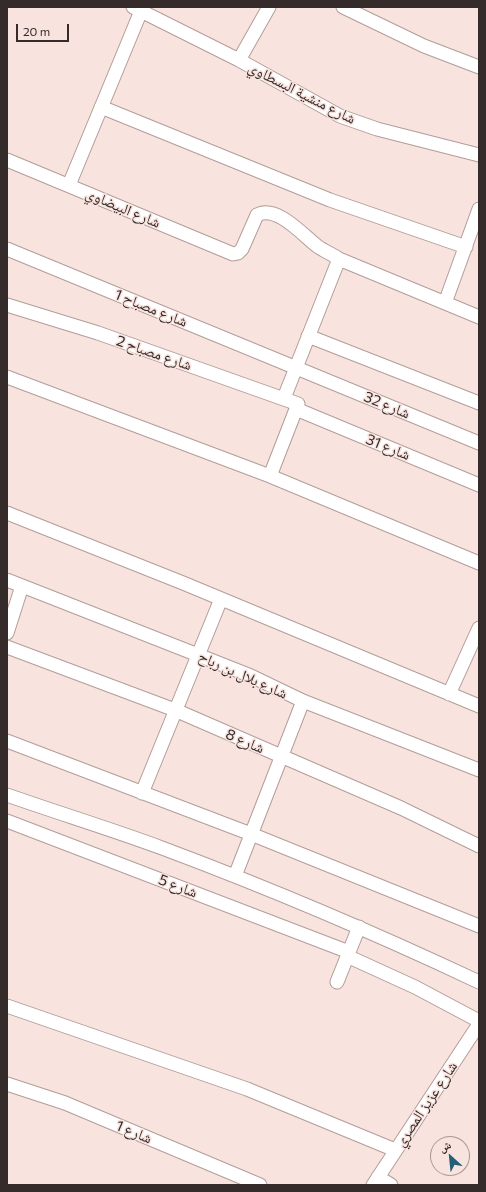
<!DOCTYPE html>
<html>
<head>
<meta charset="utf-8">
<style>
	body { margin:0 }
	#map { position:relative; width:486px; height:1192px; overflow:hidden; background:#f8e3de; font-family:Commissioner,"Noto Naskh Arabic",sans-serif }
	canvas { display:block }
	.frame { position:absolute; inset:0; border:8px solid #342b2a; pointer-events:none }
	.north { position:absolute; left:430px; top:1136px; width:40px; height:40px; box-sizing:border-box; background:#f8e3de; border:1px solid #aa9996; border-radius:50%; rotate:333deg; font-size:11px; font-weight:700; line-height:16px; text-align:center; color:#342b2a }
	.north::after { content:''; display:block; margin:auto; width:14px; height:18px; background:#235f77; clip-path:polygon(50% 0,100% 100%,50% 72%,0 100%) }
	.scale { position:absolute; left:16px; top:24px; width:53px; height:18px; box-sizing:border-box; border:2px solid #342b2a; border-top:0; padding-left:5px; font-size:12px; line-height:14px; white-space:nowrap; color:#342b2a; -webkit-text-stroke:3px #f8e3de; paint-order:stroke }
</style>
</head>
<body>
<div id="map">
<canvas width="486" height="1192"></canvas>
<div class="frame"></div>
<div class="north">ش</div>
<div class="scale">20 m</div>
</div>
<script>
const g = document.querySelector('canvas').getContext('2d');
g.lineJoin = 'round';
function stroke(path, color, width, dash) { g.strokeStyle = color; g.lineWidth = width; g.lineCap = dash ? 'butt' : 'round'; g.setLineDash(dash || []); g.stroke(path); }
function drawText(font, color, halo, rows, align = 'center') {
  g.font = font + ' Commissioner,"Noto Naskh Arabic",sans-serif'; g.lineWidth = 3; g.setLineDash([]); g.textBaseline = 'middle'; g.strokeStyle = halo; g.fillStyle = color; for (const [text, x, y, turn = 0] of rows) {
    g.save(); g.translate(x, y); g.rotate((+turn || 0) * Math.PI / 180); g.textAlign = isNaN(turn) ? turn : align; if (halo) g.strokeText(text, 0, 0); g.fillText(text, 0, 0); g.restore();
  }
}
const minor = new Path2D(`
	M133,7L239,60L340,116L377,129L479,155
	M343,7L424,46L479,67
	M239,60L269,7
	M101,107L330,200L466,247
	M7,160L233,254L238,253L242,249L257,215C276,204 303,235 317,246C324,251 332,254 339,259L479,317
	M69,185L141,11
	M7,249L479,443
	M445,303L479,209
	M7,305L98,333L298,404L270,476
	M308,336L479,403
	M7,377L270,476L479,563
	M284,398L339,259
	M296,409L479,485
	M7,513L183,583L479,706
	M7,580L198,655L251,676L303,701L479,770
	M7,633L22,586
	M7,647L175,710L401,808L479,846
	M449,694L479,628
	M7,741L251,834L479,926
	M142,793L221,599
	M7,795C58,813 111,829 162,848C269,888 375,933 479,982
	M7,821L349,952
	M235,876L303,701
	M347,956L415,987L479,1021
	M337,982L359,927
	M7,1006L247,1089L395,1150
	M7,1084L65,1103L260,1185
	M378,1177L391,1185
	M373,1185L479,1024`);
stroke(minor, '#b29d99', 15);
stroke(minor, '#fff', 13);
drawText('15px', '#342b2a', '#f8e3de', [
	["شارع منشية البسطاوي",302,93,27],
	["شارع البيضاوي",123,208,23],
	["شارع مصباح 1",151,308,22],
	["شارع مصباح 2",154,353,19],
	["شارع 32",387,405,22],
	["شارع 31",388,447,22],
	["شارع بلال بن رباح",243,675,24],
	["شارع 8",245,741,23],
	["شارع 5",178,886,21],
	["شارع عزيز المصري",426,1104,-56],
	["شارع 1",134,1132,23]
]);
</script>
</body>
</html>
